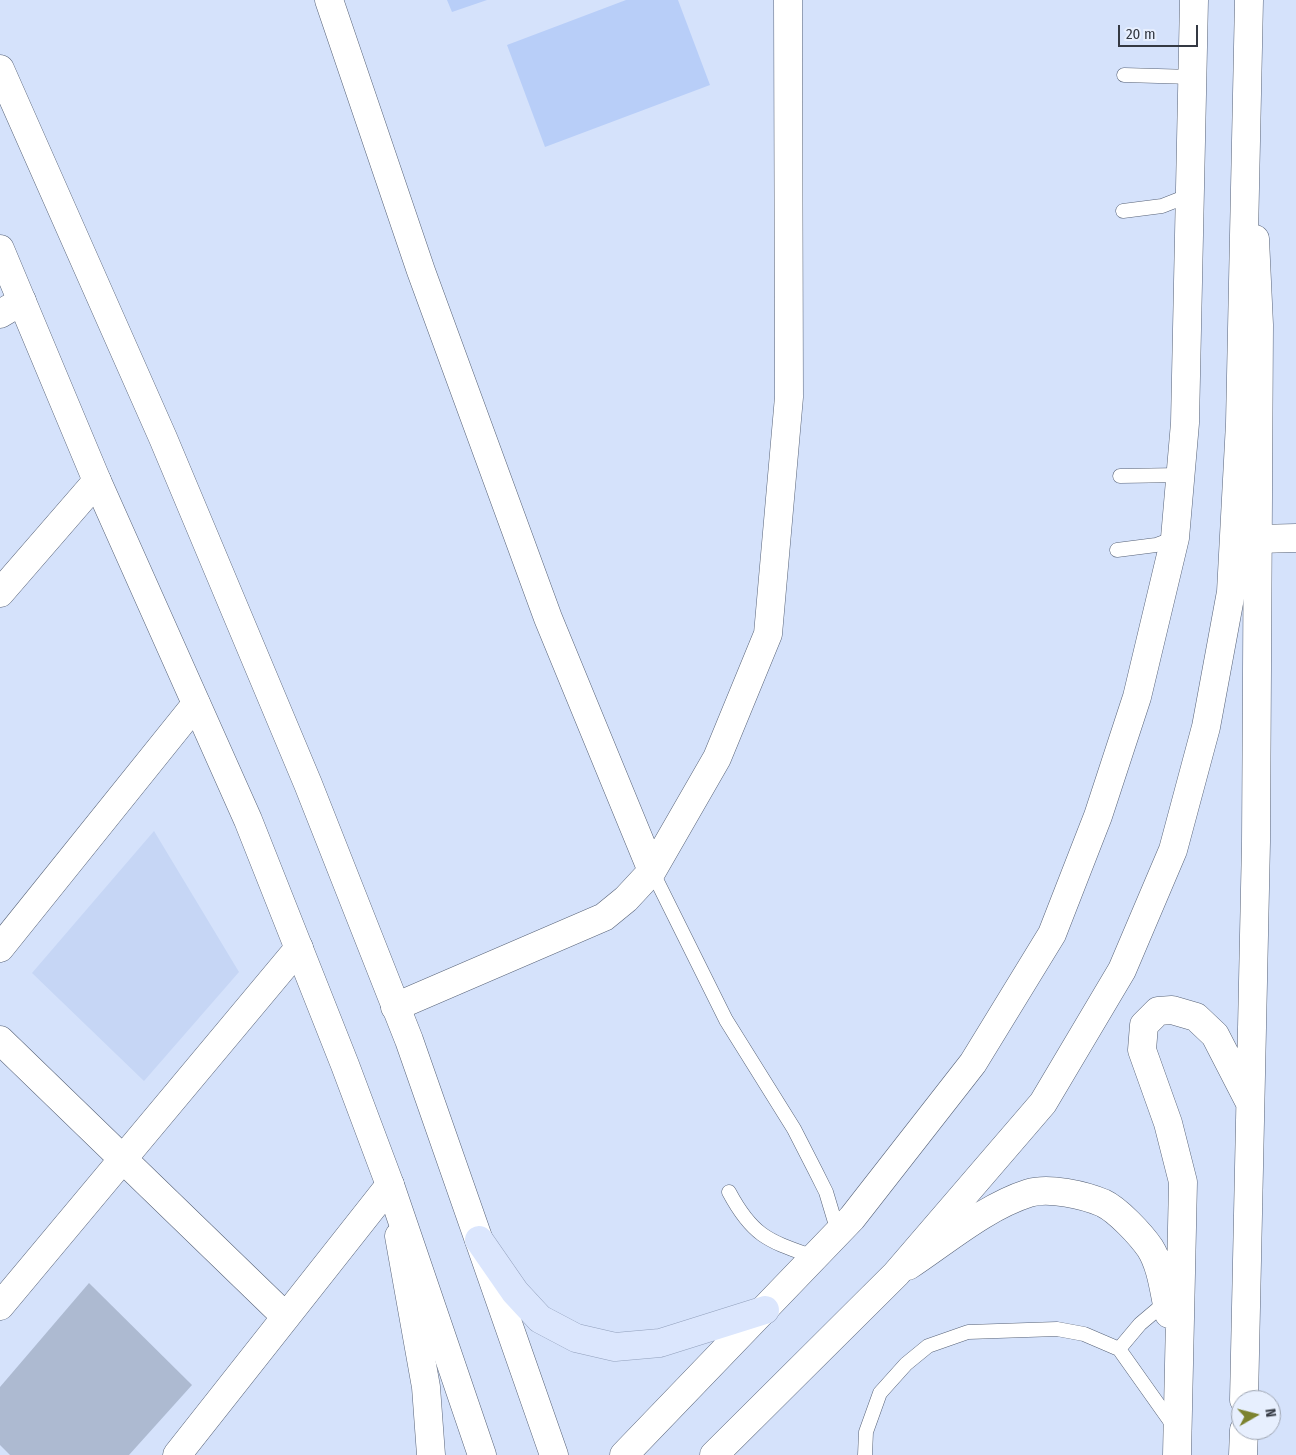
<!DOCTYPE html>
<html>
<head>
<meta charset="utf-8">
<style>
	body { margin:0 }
	#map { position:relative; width:1296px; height:1455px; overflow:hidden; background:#d5e2fb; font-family:"Fira Sans Condensed",sans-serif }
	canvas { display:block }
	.north { position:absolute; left:1231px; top:1390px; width:50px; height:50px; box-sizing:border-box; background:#e7effe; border:1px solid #9fa6b3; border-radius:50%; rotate:82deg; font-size:14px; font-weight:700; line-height:20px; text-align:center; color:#343943 }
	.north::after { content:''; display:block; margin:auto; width:18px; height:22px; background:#7c832f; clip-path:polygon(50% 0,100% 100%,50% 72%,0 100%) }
	.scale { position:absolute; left:1118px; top:25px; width:80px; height:22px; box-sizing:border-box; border:2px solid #343943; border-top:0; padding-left:6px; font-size:15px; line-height:18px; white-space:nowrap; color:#343943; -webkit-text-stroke:4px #e7effe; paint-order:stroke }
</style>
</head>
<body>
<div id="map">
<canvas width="1296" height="1455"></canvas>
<div class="north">N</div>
<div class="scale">20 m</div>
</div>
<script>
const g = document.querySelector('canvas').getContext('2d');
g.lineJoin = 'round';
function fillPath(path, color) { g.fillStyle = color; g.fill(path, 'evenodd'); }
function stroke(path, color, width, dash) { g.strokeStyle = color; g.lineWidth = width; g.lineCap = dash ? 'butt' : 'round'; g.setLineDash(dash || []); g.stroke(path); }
fillPath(new Path2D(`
	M154,831L239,972L144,1081L32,973Z`), '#c6d6f5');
fillPath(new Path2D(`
	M447,0H487L452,12Z
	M626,0H678L710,85L545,147L507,45Z`), '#b8cef8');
fillPath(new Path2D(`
	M89,1283L192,1385L129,1455H10L0,1445V1387Z`), '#adbad1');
const service = new Path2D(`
	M1124,75L1192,77
	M1123,211L1162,206L1190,195
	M1120,476L1180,475
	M1117,550L1156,545L1175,538
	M652,871L726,1020L794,1129L816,1172L826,1192L838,1232
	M729,1192C753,1237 769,1241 814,1257
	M1119,1349L1140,1324L1166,1302
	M865,1455L866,1432L880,1393L906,1364L928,1346L968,1332L1057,1329L1084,1334L1119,1349L1175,1428`);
const minor = new Path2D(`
	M329,0L421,271L548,618L652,871
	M0,314L22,301
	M1258,539L1296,538
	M0,593L97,481
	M0,948L196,704
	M395,1007L604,917L626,899L652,871L717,758L768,634L789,397L788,0
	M0,1040L286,1317
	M399,1236L426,1387L431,1455
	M0,1306L299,948
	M177,1455L390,1185`);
const tertiary = new Path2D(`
	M908,1266C946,1241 985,1207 1029,1193C1049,1187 1084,1195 1103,1203C1118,1210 1141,1235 1150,1248C1162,1267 1164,1293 1169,1314
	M1244,1400L1256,842L1259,325L1255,239
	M1177,1455L1183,1182L1168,1123L1142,1050L1144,1025L1158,1011L1172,1010L1196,1017L1215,1035L1249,1101
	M1243,1455L1244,1430`);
const secondary = new Path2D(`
	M0,69L163,438L308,784L409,1040L554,1455
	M0,249L97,481L248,820L345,1065L390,1185L482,1455
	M624,1455L852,1218L973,1063L1052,934L1098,816L1137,697L1175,538L1185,423L1194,0
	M714,1455L896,1274L1043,1103L1122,970L1173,850L1206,727L1231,592L1240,423L1249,0`);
const primary = new Path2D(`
	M479,1240L515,1292L540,1319L576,1338L615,1347L660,1343L765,1310`);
stroke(service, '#576277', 15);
stroke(minor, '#576277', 29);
stroke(tertiary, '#576277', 29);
stroke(secondary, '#576277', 29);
stroke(primary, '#919fbb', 29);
stroke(service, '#fff', 14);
stroke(minor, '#fff', 28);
stroke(tertiary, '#fff', 28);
stroke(secondary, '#fff', 28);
stroke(primary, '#dbe6fd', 28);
</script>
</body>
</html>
